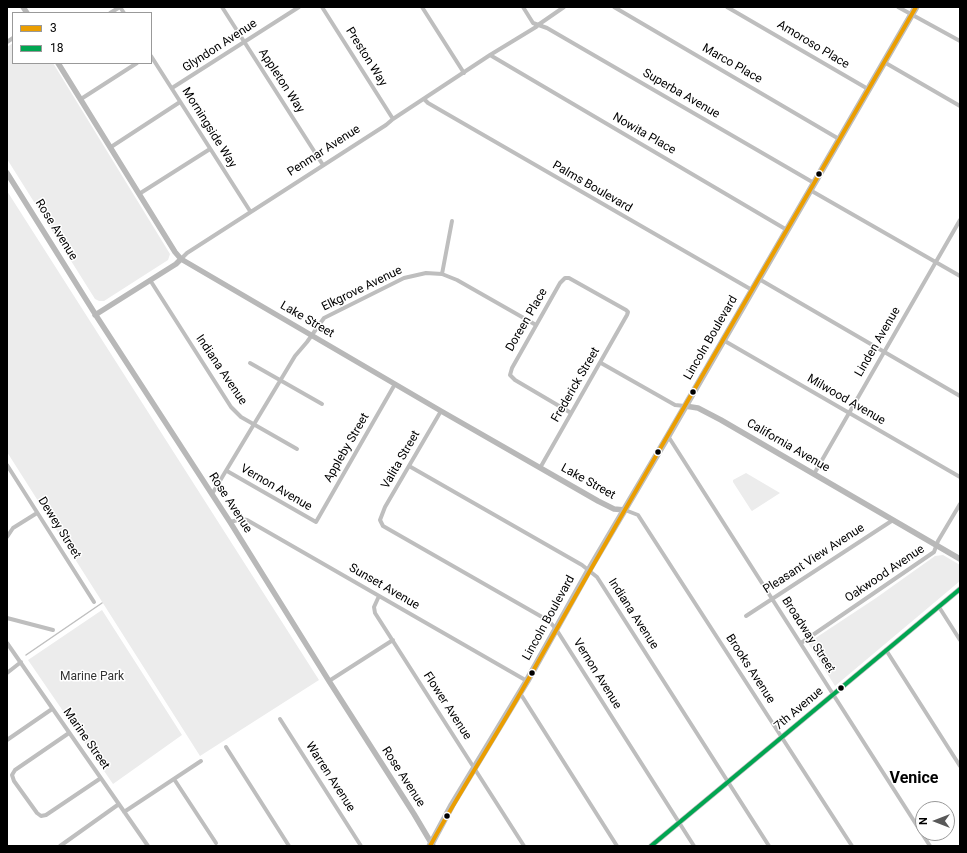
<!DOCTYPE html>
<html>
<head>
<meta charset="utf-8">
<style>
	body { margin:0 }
	#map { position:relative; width:967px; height:853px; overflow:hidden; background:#fff; font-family:Roboto,sans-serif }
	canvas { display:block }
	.frame { position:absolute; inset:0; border:8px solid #000; pointer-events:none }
	.legend { position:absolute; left:12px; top:12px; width:140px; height:52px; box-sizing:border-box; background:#fff; border:1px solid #999; margin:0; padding:5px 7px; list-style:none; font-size:12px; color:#000 }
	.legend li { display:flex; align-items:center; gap:8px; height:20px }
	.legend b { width:20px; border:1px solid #999 }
	.north { position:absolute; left:915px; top:801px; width:40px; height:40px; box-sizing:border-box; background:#fff; border:1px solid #999; border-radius:50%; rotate:270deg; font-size:11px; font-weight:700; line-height:16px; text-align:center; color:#000 }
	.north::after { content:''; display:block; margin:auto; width:14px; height:18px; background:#595959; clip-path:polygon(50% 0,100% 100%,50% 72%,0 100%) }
</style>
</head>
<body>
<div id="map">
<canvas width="967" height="853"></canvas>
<div class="frame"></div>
<ul class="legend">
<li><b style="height:5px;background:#eb9e00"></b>3</li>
<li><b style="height:5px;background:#00a651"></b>18</li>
</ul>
<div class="north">N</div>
</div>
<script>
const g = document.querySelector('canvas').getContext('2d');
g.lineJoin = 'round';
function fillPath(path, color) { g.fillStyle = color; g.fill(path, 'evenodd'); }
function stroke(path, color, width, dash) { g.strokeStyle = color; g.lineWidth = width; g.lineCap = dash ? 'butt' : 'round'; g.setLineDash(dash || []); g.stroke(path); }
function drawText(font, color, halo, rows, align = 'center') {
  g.font = font + ' Roboto,sans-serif'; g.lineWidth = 3; g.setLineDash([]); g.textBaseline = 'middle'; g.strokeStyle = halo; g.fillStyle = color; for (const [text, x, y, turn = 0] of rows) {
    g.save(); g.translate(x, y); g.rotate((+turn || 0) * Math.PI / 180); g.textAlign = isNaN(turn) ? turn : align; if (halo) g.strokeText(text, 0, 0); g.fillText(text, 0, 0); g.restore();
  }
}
fillPath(new Path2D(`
	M13,43V63H53L170,254L168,260L104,301H99L95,299L7,159V47Z
	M7,191L319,680L200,756L7,452Z
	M746,473L780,493L752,511L751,510L733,482V480Z
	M943,555L960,565V581L835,686L808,643L876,598L935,556Z
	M102,610L182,735L113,784L28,660Z`), '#ececec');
stroke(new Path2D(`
	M26,655L102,603`), '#bfbfbf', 1.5);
stroke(new Path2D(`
	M120,7L124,13
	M222,7L323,165
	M322,7L393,119
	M422,7L464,73
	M523,7L533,23L547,28L814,183
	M614,7L839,139
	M727,7L868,89
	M898,7L960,41
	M110,13L120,7
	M7,42L13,38
	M490,55L787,230
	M151,56L250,211
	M884,62L960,106
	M172,88L299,7
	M81,99L137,63
	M424,99L428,103L752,290
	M111,147L180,102
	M810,190L960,276
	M139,194L210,149
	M181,259L187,253L386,125L393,119L490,55L536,27L538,25L564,7
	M442,274L452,221
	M759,279L960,396
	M150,280L231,407L241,417L297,449
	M723,340L960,477
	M250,363L322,404
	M601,363L675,405L685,406
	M441,411L385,507L380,520L383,526L549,621L556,629L694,846
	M668,436L930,846
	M7,465L94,602
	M409,466L582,565L597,577L769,846
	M540,468L627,315L628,312L626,310L569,278H565L560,283L512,368L510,375L515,380L571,413
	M227,471L316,522L395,384
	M814,474L960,220
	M212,494L295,356L307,342L324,318L404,278L426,273L442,274L457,280L536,325
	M625,510L638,515L852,846
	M230,522L242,519L247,520L527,681
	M7,537L13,528L37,513
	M379,596L374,607L375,613L524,846
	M939,607L960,640
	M746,616L893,520
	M7,618L53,630
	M7,643L148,846
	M801,643L934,552L938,541L960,504
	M886,650L960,766
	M7,673L21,662
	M329,681L393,640
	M520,693L617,846
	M280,719L361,846
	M69,733L15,770L12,775L14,781L37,813L41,816L46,815L101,778
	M7,740L52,709
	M226,747L289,846
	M174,779L216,843
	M124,812L201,761
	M60,846L119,804`), '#bebebe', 4);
stroke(new Path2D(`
	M23,7L27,13
	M58,63L175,252L181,259L441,411L598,501L614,509L625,510
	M7,173L97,317L230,522L329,681L414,814L433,846
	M95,315L176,264L181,259
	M685,406L698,408L721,420L960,559
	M651,846L960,589`), '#b8b8b8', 5.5);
stroke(new Path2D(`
	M430,846L452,805L527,681L589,570L668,436L916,7`), '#bebebe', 7);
stroke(new Path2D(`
	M430,846C461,789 497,735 529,678C656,453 787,231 916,7`), '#eb9e00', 4);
stroke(new Path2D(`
	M651,846L960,589`), '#00a651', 4);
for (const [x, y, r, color] of [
	[819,174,3.5,"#000"],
	[693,392,3.5,"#000"],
	[658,452,3.5,"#000"],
	[532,673,3.5,"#000"],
	[841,688,3.5,"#000"],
	[447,816,3.5,"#000"]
]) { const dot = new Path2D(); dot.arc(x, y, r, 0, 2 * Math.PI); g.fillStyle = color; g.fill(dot); stroke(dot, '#fff', 1.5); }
drawText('12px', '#000', '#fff', [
	["Amoroso Place",813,45,31],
	["Glyndon Avenue",220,46,-33],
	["Preston Way",366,57,58],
	["Marco Place",732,64,30],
	["Appleton Way",281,81,57],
	["Superba Avenue",681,94,30],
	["Morningside Way",209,128,58],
	["Nowita Place",644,134,30],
	["Penmar Avenue",324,151,-33],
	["Palms Boulevard",592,187,30],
	["Rose Avenue",56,230,58],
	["Elkgrove Avenue",362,289,-26],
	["Lake Street",307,320,30],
	["Doreen Place",527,320,-60],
	["Lincoln Boulevard",711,338,-60],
	["Linden Avenue",878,342,-60],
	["Indiana Avenue",221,370,56],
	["Frederick Street",576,385,-60],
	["Milwood Avenue",846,400,30],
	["California Avenue",788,446,30],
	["Appleby Street",347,448,-60],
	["Valita Street",401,460,-60],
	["Lake Street",588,482,29],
	["Vernon Avenue",276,488,30],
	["Rose Avenue",230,503,57],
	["Dewey Street",59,528,58],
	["Pleasant View Avenue",814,559,-33],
	["Oakwood Avenue",885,574,-34],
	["Sunset Avenue",384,587,30],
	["Indiana Avenue",633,614,57],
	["Lincoln Boulevard",549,618,-61],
	["Broadway Street",808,635,57],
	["Brooks Avenue",750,669,57],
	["Vernon Avenue",597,674,58],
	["Flower Avenue",447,706,57],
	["7th Avenue",799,709,-40],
	["Marine Street",86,739,55],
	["Warren Avenue",330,777,57],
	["Rose Avenue",403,777,57]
]);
drawText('12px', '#333', '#fff', [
	["Marine Park",92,677]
]);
drawText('bold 16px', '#000', '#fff', [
	["Venice",914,779]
]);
</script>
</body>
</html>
